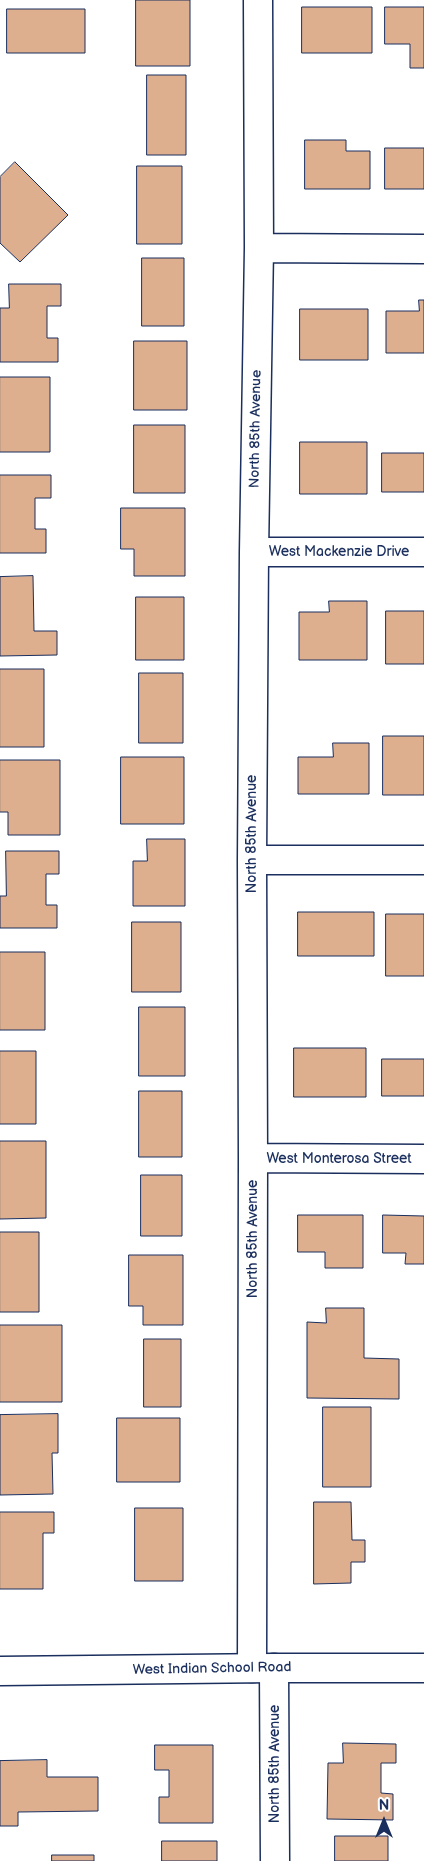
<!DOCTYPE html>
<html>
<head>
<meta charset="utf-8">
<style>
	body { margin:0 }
	#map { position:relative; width:424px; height:1861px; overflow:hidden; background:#fff; font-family:"Balsamiq Sans",sans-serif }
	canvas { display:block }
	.north { position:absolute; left:359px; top:1796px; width:50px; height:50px; -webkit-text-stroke:4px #fff; paint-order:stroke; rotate:0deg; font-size:14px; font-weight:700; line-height:20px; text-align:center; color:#1b2f5e }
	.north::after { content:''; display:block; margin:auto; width:18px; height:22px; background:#1b2f5e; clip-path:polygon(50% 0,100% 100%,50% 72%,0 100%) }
</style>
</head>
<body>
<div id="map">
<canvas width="424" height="1861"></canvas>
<div class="north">N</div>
</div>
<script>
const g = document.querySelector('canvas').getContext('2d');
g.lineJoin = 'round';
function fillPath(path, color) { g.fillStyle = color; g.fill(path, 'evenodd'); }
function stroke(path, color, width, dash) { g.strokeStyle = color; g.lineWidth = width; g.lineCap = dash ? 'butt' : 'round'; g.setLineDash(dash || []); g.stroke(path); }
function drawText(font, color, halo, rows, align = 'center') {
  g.font = font + ' "Balsamiq Sans",sans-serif'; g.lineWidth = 4; g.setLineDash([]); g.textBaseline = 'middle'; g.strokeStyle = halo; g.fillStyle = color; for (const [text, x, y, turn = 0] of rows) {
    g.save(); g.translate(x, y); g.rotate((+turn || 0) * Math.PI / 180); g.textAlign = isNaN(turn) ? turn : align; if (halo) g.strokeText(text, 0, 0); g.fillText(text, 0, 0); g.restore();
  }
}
const building = new Path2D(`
	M136,0H190V66H136Z
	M302,7H372V53H302Z
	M385,7H424V68H410V44H385Z
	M7,9H85V53H7Z
	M147,75H186V155H147Z
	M305,140H346V151H370V189H305Z
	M385,148H424V189H385Z
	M15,162L68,215L20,262L0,243V177Z
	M137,166H182V244H137Z
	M142,258H184V326H142Z
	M9,284H61V306H47V338H58V362H0V308H9Z
	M419,300H424V353H386V311H419Z
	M300,309H368V360H300Z
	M134,341H187V410H134Z
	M0,377H50V452H0Z
	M134,425H185V493H134Z
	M300,442H367V494H300Z
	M382,453H424V492H382Z
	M0,475H51V498H35V529H46V553H0Z
	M121,508H185V576H134V549H121Z
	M33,576L34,631H57V655L0,656V577Z
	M136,597H184V660H136Z
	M329,601H367V660H299V612H329Z
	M386,611H424V664H386Z
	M0,669H44V747H0Z
	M139,673H183V743H139Z
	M383,736H424V795H383Z
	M333,743H369V794H298V757H333Z
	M121,757H184V824H121Z
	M0,760H60V835H8V812H0Z
	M147,839H185V906H133V861H147Z
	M6,851H59V874H46V905H57V928H0V896H6Z
	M298,912H374V956H298Z
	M386,914H424V976H386Z
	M132,922H181V992H132Z
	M0,952H45V1030H0Z
	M139,1007H185V1076H139Z
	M294,1048H366V1097H294Z
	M0,1051H36V1124H0Z
	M382,1059H424V1096H382Z
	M139,1091H182V1157H139Z
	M0,1141H46V1218L0,1219Z
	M141,1175H182V1236H141Z
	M298,1215H363V1268H325V1252H298Z
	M383,1215L424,1216V1264H405L406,1253H383Z
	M0,1232H39V1312H0Z
	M129,1255H183V1325H143V1306H129Z
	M326,1308H364V1358L399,1359V1399L307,1398V1322L326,1323Z
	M0,1325H62V1402H0Z
	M144,1339H181V1407H144Z
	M323,1407H371V1487H323Z
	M58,1414V1453H52L53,1494L0,1495V1415Z
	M117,1418H180V1482H117Z
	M314,1502H351L352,1540H365V1562H351V1583L314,1584Z
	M135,1508H183V1581H135Z
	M0,1512H54V1533H43V1589H0Z
	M343,1743L396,1744V1763H381V1793L393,1794V1820L327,1819L328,1763H343Z
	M155,1745H213V1823H159V1797H169V1770H155Z
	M47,1760V1777H98V1811L18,1812V1826H0V1761Z
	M335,1836H388V1861H335Z
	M162,1841H217V1861H162Z
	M52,1855H94V1861H52Z`);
fillPath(building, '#ddaf8e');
stroke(building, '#1b2f5e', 1);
const minor = new Path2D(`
	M259,248L424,249
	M254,552H424
	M252,860H424
	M253,1158L424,1159
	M252,1668L253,1158L252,860L254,552L259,248L258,0
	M274,1668L275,1861`);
const secondary = new Path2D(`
	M0,1671L274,1668H424`);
stroke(minor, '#1b2f5e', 31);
stroke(secondary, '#1b2f5e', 31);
stroke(minor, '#fff', 28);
stroke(secondary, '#fff', 28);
drawText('14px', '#1b2f5e', '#fff', [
	["North 85th Avenue",256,429,-89],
	["West Mackenzie Drive",339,552],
	["North 85th Avenue",252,834,-90],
	["West Monterosa Street",339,1159],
	["North 85th Avenue",253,1239,-90],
	["West Indian School Road",212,1669,-1],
	["North 85th Avenue",275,1764,-90]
]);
</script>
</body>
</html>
